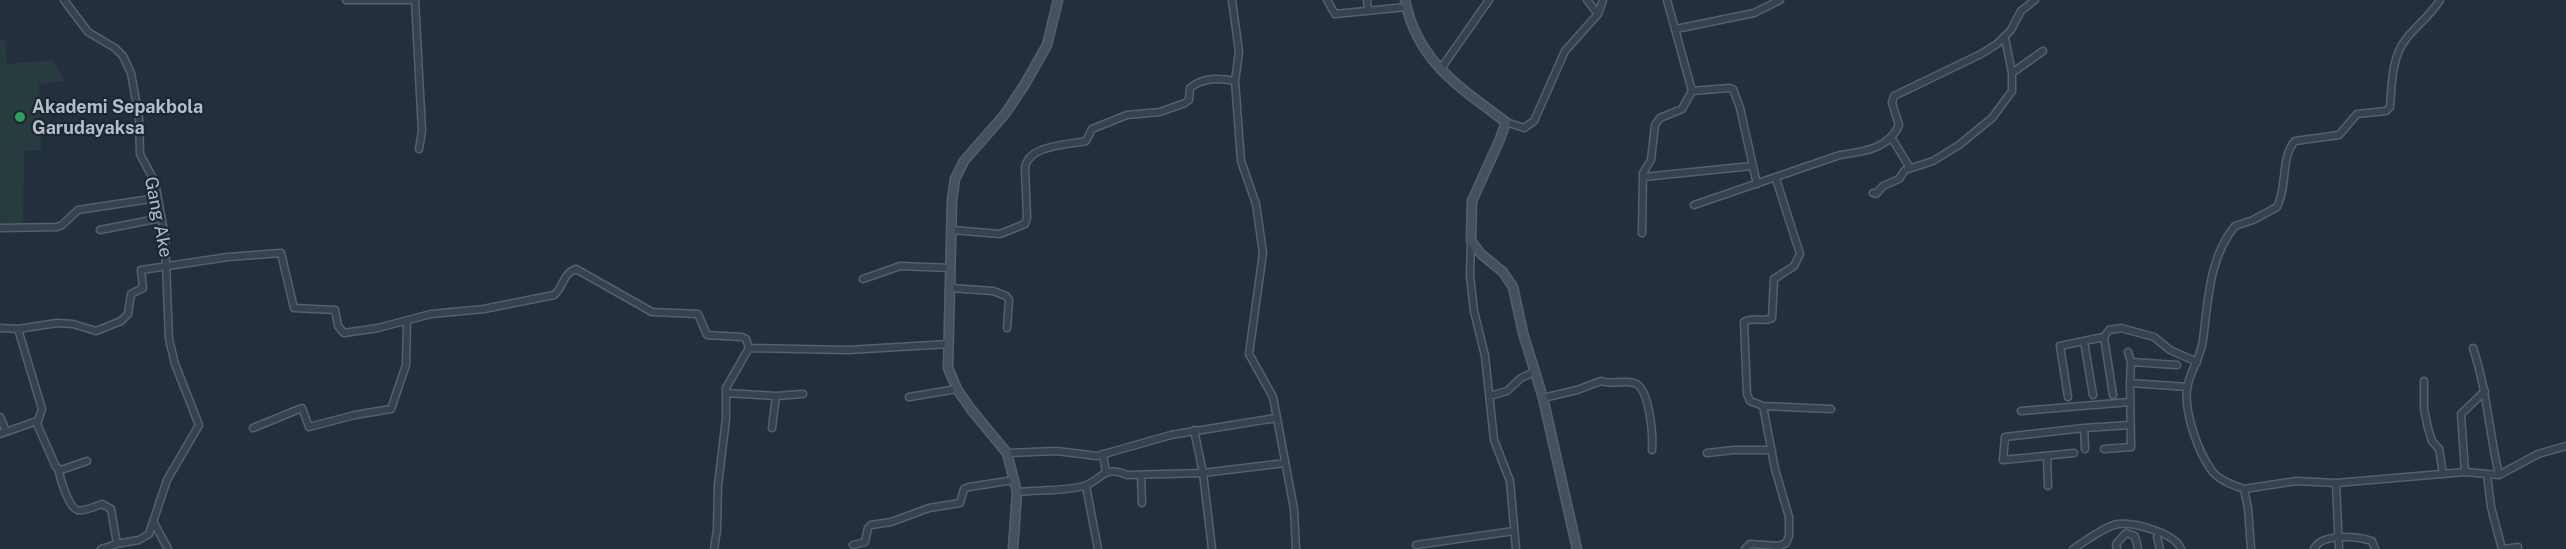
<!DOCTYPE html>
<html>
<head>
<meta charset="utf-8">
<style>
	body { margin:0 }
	canvas { display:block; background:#242f3e }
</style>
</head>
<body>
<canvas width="2566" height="549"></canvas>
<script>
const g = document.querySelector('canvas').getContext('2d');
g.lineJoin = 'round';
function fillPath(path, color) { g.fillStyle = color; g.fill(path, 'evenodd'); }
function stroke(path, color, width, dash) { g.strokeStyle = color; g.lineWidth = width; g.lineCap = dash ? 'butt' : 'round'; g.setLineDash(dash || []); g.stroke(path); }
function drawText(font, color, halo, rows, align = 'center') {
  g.font = font + ' "Public Sans",sans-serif'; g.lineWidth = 4.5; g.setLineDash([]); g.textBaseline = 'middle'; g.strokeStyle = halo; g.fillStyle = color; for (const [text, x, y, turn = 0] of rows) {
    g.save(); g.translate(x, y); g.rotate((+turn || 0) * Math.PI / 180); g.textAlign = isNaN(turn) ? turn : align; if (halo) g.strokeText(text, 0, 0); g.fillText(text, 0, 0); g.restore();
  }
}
fillPath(new Path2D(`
	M5,40L7,64L53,60L64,81L39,84L41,150L24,151L23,226H0V41Z`), '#263c3f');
const street = new Path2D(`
	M64,0L88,32L115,48L123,56L131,73L139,118L140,154L155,182L165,238L169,339L175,364L199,425L167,480L149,534L139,540L121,543
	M346,0H414
	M415,0L422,131L419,149
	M1232,0L1239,52L1235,81L1241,161L1256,204L1263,253L1249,354L1273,397L1294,509L1296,549
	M1327,0L1335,14L1406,7
	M1367,0L1368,11
	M1587,0L1598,14
	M1676,29L1754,13L1780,0
	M1440,70L1489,0
	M2012,73L2043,51
	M1692,91L1729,88L1733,89L1740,108L1757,184
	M1506,122L1524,128L1534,121L1565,51L1598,14L1603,0
	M1891,137L1910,168
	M1643,177L1752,166
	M1776,179L1800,254L1794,266L1774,279L1772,318C1763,323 1753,316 1744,322L1747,394L1750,401L1763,406L1831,409
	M1873,193L1876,194L1883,186L1899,179L1905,170L1933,161L1959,145L1992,118L2012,91V73L2005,38
	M1694,205L1840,155C1862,152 1889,149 1899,125L1892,103L1894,96L1981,54L1997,44L2011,30L2021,11L2035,0
	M0,228L57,227L62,225L78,210L157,198
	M100,230L161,218
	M952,230L1000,234L1025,224L1027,218L1025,168C1028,145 1067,145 1086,141L1092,129L1127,115L1160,112L1185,103L1189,100L1190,88C1204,77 1219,78 1235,81
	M1642,233L1643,173L1651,160L1655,125L1660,118L1682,109L1692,91L1667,0
	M1471,241L1470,276L1474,311L1485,356L1494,440L1510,481L1516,549
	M863,279L900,266L951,268
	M951,288L993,291L1006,296L1009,300L1007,328
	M0,328L18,329L57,323L73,324L96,331L121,321L128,314L131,294L143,288L141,270L228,257L281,253L294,308L335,310L338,326L344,333L378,328L431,314L484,309L554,295C564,287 562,274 576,269L652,312L698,314L707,335L742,337L746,339L749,348
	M18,329L42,409L37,424L56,467L61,470L87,461
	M2473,348C2487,390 2489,432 2499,475
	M2128,352L2131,362L2130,383L2188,387
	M2131,362L2177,365
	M2424,381V409L2428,428L2432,441L2439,449L2443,474
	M726,393L776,396
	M2093,395L2084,341L2104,337
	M2113,395L2104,337L2109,330L2121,328L2154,337L2170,350L2197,362
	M1490,396L1507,391L1521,378L1534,372
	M909,397L957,389
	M2068,397L2060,346L2084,341
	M1543,398L1577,390L1601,381C1612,385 1623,380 1634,383C1650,387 1653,436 1652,450
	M2021,411L2130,402
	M0,417L6,431
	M253,428L302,408L309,427L355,415L391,409L406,365L407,321
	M772,428L776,396L803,394
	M1194,430L1203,473L1285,463
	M0,434L37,421
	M2085,449L2084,428L2130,425
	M2104,449L2131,447L2130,383
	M1007,453L1057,451L1097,456L1171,435L1276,418
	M1707,453L1734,450H1772
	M2074,453L2003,460L2005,437L2084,428
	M1103,454L1106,473
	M2047,456L2048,486
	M58,468C60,478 68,506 77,510C83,512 96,506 102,504L111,509L117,544L101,549
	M2465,472L2461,414L2485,391
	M1141,475L1142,503
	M2487,475L2491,507L2502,549
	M2336,483L2339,549
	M1086,486L1098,549
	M2244,489L2296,481L2336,483L2465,472L2499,475L2538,454L2566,446
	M1017,492C1036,490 1066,491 1084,486C1101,481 1103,464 1127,475L1203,473L1212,549
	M154,523L168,549
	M2157,537L2160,549
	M853,545L865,542L868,528L871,525L891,522L929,508L960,503L964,489L969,487L1014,480
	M1416,545L1514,531
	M714,549L717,530L718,485L726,419V388L749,348L848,350L949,344
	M1745,549L1750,544L1779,546L1786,543L1789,536V517L1775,469L1763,406
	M2073,549C2086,541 2103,527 2118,524C2134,522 2175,533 2181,549
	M2117,549L2116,544L2126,533L2135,536L2138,549
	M2251,549L2248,508L2244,489C2233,485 2220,481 2212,471C2198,452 2184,412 2187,388C2190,371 2201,357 2203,340C2208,302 2209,257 2235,226L2253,220L2277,207C2288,186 2280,158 2295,141L2339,135L2357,114L2386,111L2390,107C2392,85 2391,58 2406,39C2417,25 2430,16 2440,0
	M2314,549C2321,533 2357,536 2372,541L2375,549
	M2505,549L2518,547`);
const secondary = new Path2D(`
	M1405,0C1417,61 1459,87 1506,122L1500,139L1472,201L1471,241L1481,254L1503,272L1513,287L1523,333L1543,398L1577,549
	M1013,549L1017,492L1007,453L970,408L957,389L948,368L952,200L955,179L964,161L1005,114L1025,84L1047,45L1058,0`);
stroke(street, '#565f6c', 9);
stroke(secondary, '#565f6c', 11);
stroke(street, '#38414e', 6);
stroke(secondary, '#465061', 8);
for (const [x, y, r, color] of [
	[20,117,6,"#2e9e5b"]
]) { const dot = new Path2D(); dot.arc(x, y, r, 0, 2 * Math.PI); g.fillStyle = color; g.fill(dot); stroke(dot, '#1d2633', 2); }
drawText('bold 18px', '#b4bcc9', '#1d2633', [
	["Akademi Sepakbola",32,107],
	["Garudayaksa",32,128]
], 'left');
drawText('18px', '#b4bcc9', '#1d2633', [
	["Gang Ake",158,217,79]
]);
</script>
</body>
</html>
